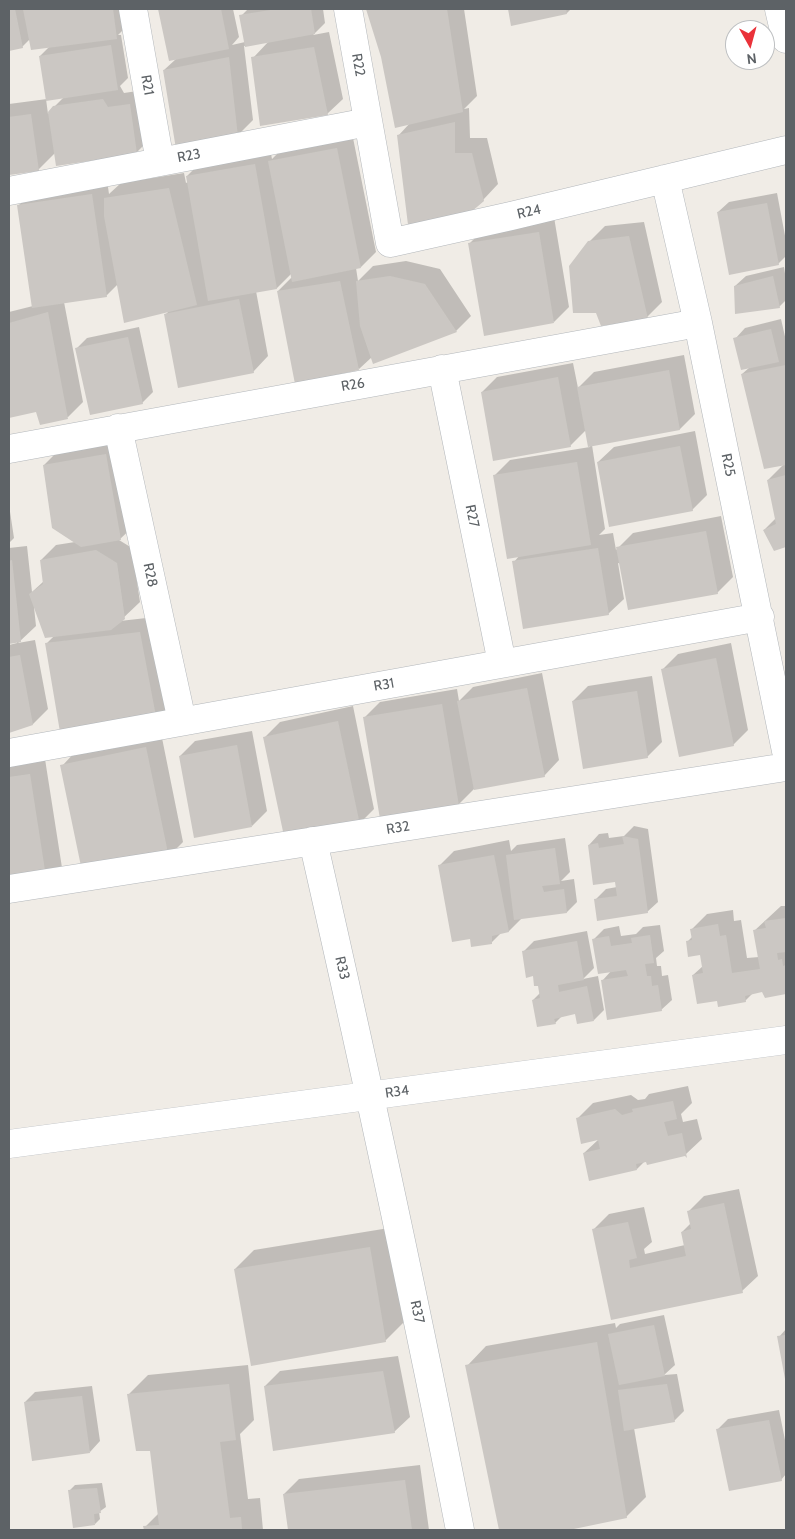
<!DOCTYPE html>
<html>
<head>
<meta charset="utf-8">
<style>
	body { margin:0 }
	#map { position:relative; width:795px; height:1539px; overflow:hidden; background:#f0ece6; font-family:Cabin,sans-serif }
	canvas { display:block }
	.frame { position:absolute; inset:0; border:10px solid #5d6266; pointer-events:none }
	.north { position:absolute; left:725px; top:20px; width:50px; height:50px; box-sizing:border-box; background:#fff; border:1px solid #bec0c2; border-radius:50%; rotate:173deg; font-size:14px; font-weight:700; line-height:20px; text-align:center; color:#5d6266 }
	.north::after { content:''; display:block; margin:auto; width:18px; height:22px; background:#ea323a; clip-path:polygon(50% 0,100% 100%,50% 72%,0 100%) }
</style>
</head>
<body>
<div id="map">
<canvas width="795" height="1539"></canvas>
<div class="frame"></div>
<div class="north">N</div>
</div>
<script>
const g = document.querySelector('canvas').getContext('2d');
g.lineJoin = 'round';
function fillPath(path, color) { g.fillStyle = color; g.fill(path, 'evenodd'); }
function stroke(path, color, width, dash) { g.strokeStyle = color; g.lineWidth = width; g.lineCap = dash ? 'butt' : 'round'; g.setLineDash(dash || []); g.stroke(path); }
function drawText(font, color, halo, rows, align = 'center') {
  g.font = font + ' Cabin,sans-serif'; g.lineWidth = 4.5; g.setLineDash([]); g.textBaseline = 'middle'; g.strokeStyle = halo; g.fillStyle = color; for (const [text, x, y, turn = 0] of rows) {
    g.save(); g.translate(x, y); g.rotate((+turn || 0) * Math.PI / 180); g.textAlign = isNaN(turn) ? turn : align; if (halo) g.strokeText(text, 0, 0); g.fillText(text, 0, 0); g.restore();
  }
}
fillPath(new Path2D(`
	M9,9H129L131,22L118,35H121L128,78L120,86L124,93L144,90L152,137L136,153H55L38,170L9,174V104L47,99L40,56L50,46L30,39L22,47L9,50ZM65,96L54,107L48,114L46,99Z
	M159,9H233L239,37L232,45L245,42L241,16L248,9H323L325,23L313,35L329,32L343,99L327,114L253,58L269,41L244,46L253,120L238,135L164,70L176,59L170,60Z
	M368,9H464L477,96L464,109L469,108L470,138H487L498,184L483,200L398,136L410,123L382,56Z
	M509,9H571L567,13L512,24Z
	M352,133L376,252L361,267L356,268L358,281L373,266L406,261L440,269L471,316L456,331L372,357L359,369L278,291L292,277V273L277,288L256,291L268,356L253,372L165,315L169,311L118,284L106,296L64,302L83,402L68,417L37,410L9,417V312L33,306L19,205L34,190L107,180L109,194L121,183L184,173L186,183L188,182L187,176L202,161L270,149L272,159L285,146Z
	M777,193L786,241V256L778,264L718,212L729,202Z
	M554,217L569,307L554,322L469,244L485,228Z
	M644,222L662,302L647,317L589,242L605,226Z
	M784,267L786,280V300L779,307L735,286L746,276Z
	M781,319L786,341V546L775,549L764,530L776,518L768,480L784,464L742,374L750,367L735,339L745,328Z
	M139,327L153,392L142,403L77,348L87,338Z
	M684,355L695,414L680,429L592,445L605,529L599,535L613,533L616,550L633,533L721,516L733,577L717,593L618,563L624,599L608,614L514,562L519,556L494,476L510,460L590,447L586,430L570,446L482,392L497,377L573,363L578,388L594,372Z
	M695,431L707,495L692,510L598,462L614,447Z
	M121,440L136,524L119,540L132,548L140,602L120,621L155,617L171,705L156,721L47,643L54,636L34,607L36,626L18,643L35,640L48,709L33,724L9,732V645L17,643V641L9,642V548L27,546L32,592L44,581L41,560L56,545L75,542L44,465L59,450Z
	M9,505L14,538L9,543Z
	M731,643L748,730L733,745L662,670L678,654Z
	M542,673L559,760L544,776L475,788L458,805L364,718L380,702L457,689L459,701L473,687Z
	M652,676L662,742L647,757L573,701L588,686Z
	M353,706L374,809L359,824L265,737L280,722Z
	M252,731L267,811L252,826L180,756L195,741Z
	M161,733L183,842L168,857L62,766L77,750Z
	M45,759L63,874L9,895V765Z
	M634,826L648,829L658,902L647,912L596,899L606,889L617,887L616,880L589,845L599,834L608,833L609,838L624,836Z
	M565,838L570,872L561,881L574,879L577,902L567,912L522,918L509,931L501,933L491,943L471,937L439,866L454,851L509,840L511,851L517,845Z
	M781,906H786V993L766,996L763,991L753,993L745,1001L693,975L703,966L701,953L687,942L693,936L692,929L707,914L733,910L734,921L741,920L747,958L759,957L754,931Z
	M660,925L664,951L656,958L657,966H661L662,976L668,975L672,1000L661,1010L602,981L612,970L594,939L604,929L619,926L621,936L636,934L643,927Z
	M587,931L594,968L583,979L598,976L604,1010L594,1020L576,1013L562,1016L555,1023L533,1000L540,993L539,984L523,952L534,941Z
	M688,1086L692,1103L681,1114L683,1122L697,1119L702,1139L686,1154L645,1161L637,1169L584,1153L599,1139L577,1119L593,1103L631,1095L638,1100L645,1099L649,1094Z
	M739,1189L758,1276L742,1291L612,1319L593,1230L609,1214L644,1207L652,1242L644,1249L645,1254L685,1245L682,1232L691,1223L688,1212L704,1196Z
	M389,1228L404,1322L385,1341L235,1269L254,1250Z
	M664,1315L675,1365L664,1375L677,1374L684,1411L674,1421L634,1428L646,1497L626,1517L563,1530H500L467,1366L486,1346L615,1323L616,1328L620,1324Z
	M786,1329V1377L779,1337Z
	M398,1356L410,1417L394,1432L265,1386L280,1371Z
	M248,1365L254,1420L240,1434L248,1499L260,1498L263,1530H145V1527L159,1513L151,1450L129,1394L148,1375Z
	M92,1386L100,1441L90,1452L25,1402L35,1392Z
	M779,1410L786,1445V1474L781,1480L717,1430L728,1419Z
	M420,1465L429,1530H289L284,1494L299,1479Z
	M102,1483L106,1507L99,1512L100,1519L95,1524L70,1490L75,1485Z`), '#0003');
fillPath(new Path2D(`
	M9,9H15L23,48L9,51Z
	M23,9H113L117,39L31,50Z
	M158,9H221L229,49L169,61Z
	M277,9H311L315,34L245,47L239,15Z
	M366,9H447L463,112L395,128L381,57Z
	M508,9H566L567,14L511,26Z
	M111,45L118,90L46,101L39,56Z
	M314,47L328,115L260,126L251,57Z
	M229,57L238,137L176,149L163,70Z
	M103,99L108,107L130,104L137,154L56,166L48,112L53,106Z
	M31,114L39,171L9,175V117Z
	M455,122V153H472L484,201L464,218L409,233L397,135Z
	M337,148L361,268L292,282L268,161Z
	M255,164L277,289L208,301L186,176Z
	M169,188L197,305L124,323L104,216V198Z
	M92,194L107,297L32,308L17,205Z
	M767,203L779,265L729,275L717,212Z
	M539,232L554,323L484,336L468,243Z
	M629,236L648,319L601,326L596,313H573L569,266L588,241Z
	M390,276L425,284L457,332L373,364L360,326L356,281Z
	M773,276L780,308L735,314L734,286Z
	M340,281L359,370L295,384L277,291Z
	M239,299L254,373L178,388L164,314Z
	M48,312L68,419L40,425L36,412L9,418V323Z
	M771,329L779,362L741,370L733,338Z
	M128,337L143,404L90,415L75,348Z
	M786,365V465L764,469L741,374Z
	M669,370L680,430L588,447L577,387Z
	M558,377L571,447L493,461L481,392Z
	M680,446L693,511L609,527L597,462Z
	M106,454L121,540L81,547L52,528L43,465Z
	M577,462L591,545L507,559L493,475Z
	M786,475V547L774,551L763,530L776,524L767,480Z
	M706,531L718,594L628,610L616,547Z
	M598,548L609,615L523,629L512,561Z
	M96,550L117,563L125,619L111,630L45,638L29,594L43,584L40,560Z
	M12,560L21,642L9,644V561Z
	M140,632L157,722L61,738L45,643Z
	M20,655L33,725L9,733V657Z
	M716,658L734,746L679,757L661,669Z
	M527,688L545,777L474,790L457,701Z
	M637,691L648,758L583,769L572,701Z
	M442,704L459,806L380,819L363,717Z
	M338,721L360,825L285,841L263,737Z
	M237,745L252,827L194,838L179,756Z
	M146,747L169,858L83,876L60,765Z
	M30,774L48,890L9,896V777Z
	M622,836L638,839L648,913L597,921L594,899L617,896L615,882L593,885L588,845L598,843L599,848L624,844Z
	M555,848L560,884L542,886L544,892L564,889L567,913L514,920L506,855Z
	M494,855L509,932L492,936V944L471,947L470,939L452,942L438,865Z
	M786,918V952L777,953L778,960L782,959L783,966L786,965V994L765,998L762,992L745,996L746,1002L718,1007L717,1001L697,1004L692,975L703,973L700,955L688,957L686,941L692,940L690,929L718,924L720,936L726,935L732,973L760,969L753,930L766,928L764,921Z
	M650,935L654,963L645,964L647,976H651L652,986L658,985L662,1011L607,1020L601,980L628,976L626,970L598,974L592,939L609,936L611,946L632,943L631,938Z
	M577,941L584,980L558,985L559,992L587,986L594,1021L577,1024L575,1014L554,1019L556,1024L537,1027L532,1000L540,998L538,986H534L533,976L526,978L522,951Z
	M673,1101L677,1119L664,1122L668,1136L682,1133L687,1158L685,1156L647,1165L646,1162L636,1164L637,1170L589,1181L583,1153L600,1149L598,1140L581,1144L576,1118L615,1109L622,1115L633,1112L632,1109Z
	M724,1203L743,1293L611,1320L592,1229L628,1222L637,1258L629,1260L630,1268L686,1256L681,1232L691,1229L687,1211Z
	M370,1247L386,1342L251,1366L234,1269Z
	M654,1325L665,1376L619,1385L608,1334Z
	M786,1335V1378L785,1379L777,1336Z
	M597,1342L627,1518L569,1530H499L465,1365Z
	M383,1371L395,1433L273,1451L264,1386Z
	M229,1384L236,1440L220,1442L230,1518L241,1517L242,1530H144L143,1526L159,1525L150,1451H136L127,1394Z
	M667,1384L675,1422L624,1431L618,1390Z
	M82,1396L90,1453L32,1461L24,1402Z
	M769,1420L782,1481L729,1491L716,1429Z
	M405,1480L412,1530H288L283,1494Z
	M97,1488L101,1513L94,1514L95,1525L73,1528L68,1490Z`), '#cbc7c3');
const minor = new Path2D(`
	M133,9L160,162
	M348,9L390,243L511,216L786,150
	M779,9L786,39
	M665,179L698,323L786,751
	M9,191L368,122
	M442,369L502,663
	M118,428L182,721
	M9,449L698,323
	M9,753L760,617
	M313,841C365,1070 415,1300 460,1530
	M9,889L786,767
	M9,1144L786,1040`);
stroke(minor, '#b3b7bb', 29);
stroke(minor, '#fff', 28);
drawText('14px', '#5d6266', '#fff', [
	["R22",358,65,80],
	["R21",147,85,80],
	["R23",189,156,-11],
	["R24",529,212,-13],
	["R26",353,385,-10],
	["R25",728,465,78],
	["R27",472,516,78],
	["R28",150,575,78],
	["R31",384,685,-10],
	["R32",398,828,-9],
	["R33",342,968,77],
	["R34",397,1092,-8],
	["R37",417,1312,78]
]);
</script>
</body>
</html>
